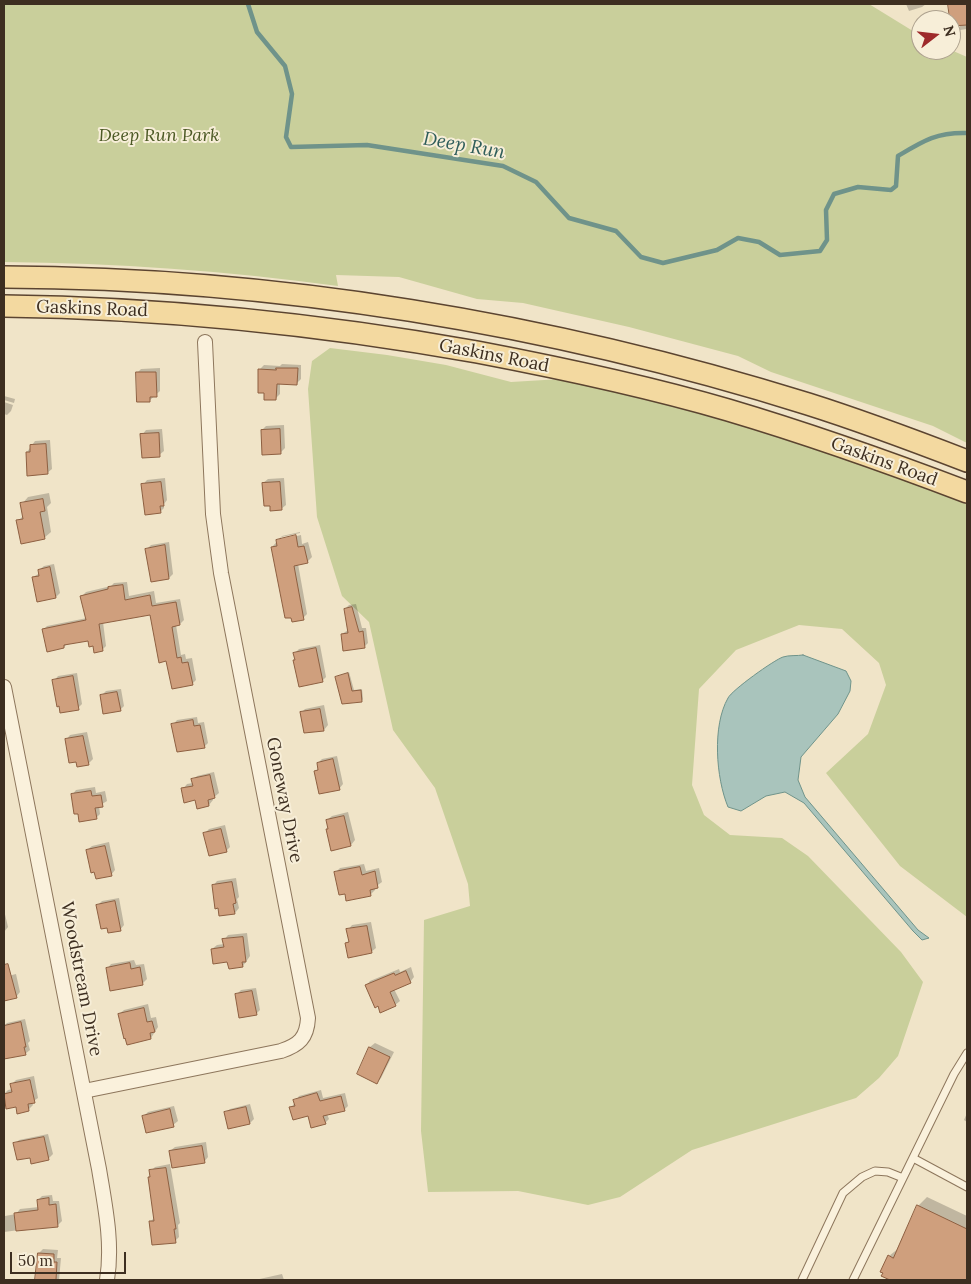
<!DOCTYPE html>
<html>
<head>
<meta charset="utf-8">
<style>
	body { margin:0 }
	#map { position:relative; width:971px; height:1284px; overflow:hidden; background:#f0e4c8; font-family:Lora,serif }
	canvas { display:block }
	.frame { position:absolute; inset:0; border:5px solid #3d2e20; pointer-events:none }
	.north { position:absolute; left:911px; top:10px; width:50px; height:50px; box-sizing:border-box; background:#f7eed8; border:1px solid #ada18e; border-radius:50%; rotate:74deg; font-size:14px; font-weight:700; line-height:20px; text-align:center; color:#3d2e20 }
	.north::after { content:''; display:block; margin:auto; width:18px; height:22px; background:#9e2a2b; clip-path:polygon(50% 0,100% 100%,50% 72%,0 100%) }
	.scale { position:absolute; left:10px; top:1252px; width:116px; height:22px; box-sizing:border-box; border:2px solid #3d2e20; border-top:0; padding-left:6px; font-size:15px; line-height:18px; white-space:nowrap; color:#3d2e20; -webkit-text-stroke:4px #f7eed8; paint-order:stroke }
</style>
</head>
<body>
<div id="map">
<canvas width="971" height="1284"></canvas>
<div class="frame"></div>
<div class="north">N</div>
<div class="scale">50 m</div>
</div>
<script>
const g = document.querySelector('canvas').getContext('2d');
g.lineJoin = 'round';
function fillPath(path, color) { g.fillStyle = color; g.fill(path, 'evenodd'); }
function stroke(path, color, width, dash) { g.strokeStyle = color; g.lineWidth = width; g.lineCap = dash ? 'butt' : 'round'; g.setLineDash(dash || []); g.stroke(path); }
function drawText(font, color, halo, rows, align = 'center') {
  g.font = font + ' Lora,serif'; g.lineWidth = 4; g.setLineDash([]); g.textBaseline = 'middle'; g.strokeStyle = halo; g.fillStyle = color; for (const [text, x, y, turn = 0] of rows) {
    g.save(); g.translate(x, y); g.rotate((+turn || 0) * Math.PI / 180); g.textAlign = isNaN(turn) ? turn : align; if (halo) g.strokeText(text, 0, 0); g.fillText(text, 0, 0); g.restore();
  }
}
fillPath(new Path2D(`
	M4,4H869L921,36V50H951L967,57V443L933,426L771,372L738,356L629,327L523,303L477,299L399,277L336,275L338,286C228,271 115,263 4,262Z
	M330,348L387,355L446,365L511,382L561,379L686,409L815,447L967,504V917L900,866L826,773L868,734L886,685L879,663L842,629L799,625L736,650L699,689L692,785L704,815L730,835L782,838L808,856L901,952L923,982L898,1056L879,1078L856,1098L692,1150L620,1197L588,1205L518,1191L428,1192L421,1131L424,920L470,906L468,884L435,788L393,730L369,622L342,596L317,517L308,389L312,361Z`), '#c9cf9b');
const water = new Path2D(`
	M803,655L846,671L851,681L850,691L838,714L801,757L798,780L805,797L918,930L929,938L922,940L913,931L804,803L785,792L766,796L741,811L728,807C716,778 712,726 728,698C732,690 774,660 783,657C789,655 797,656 803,655Z`);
fillPath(water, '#a9c4bc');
stroke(water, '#6f938a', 1);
fillPath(new Path2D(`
	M906,4H926L922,7L909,11Z
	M950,4H967V29L960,30V24L951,25Z
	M282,364L301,365V379L297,383H280V394L276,398L259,370L264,365L280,366Z
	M160,368V391L149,401L137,373L141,369Z
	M4,396L15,399L14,403L4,400Z
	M4,402L13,405L11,411L7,415L4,414Z
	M284,425L285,448L280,453L262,430L266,426Z
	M162,429L164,451L159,455L142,435L146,430Z
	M50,440L52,469L47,473L27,452L35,441Z
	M165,478L167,500L164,504V508L160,512L143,485L147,480Z
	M284,478L286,505L281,509L263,483L268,479Z
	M49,493L51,503L47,507L51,532L44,538L18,521L24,515L22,504L28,497Z
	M300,532V533L281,537V540L301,535L302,544L308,542L312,557L307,562L298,564L307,614L303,618L272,547L282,536Z
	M169,542L173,574L169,578L147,549L151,545Z
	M54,564L60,593L56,597L33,577L40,573L39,570L44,566Z
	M127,582L129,596L154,591L156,603L180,599L184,620L180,624L176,625L181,655L185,654L186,659L192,658L196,680L192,684L167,660L151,613L103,622L106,646L102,650L89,639L68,643L64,647L43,630L47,626L87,618L81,597L86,592L111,586L114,583Z
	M356,604L362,628H366L368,643L364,647L342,634L348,630L345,609L349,605Z
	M320,645L326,677L322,681L296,659L295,653L299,649Z
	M349,672L354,690L362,689L363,699L362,701L336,677Z
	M77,673L82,704L78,708L54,681L58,676Z
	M121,689L124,706L120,710L101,696L106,691Z
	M324,705L328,725L324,730L301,713L305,709Z
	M197,717L198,723L204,722L208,743L204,747L173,725L177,720Z
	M87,732L93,759L88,764L66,740L70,735Z
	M337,756L343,784L339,789L316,771L319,768L318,763L322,759Z
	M214,772L219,793L213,798V800L209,805L198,807L196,799L183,789L187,784L193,783V780L197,776Z
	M95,787L96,793L105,791L107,801L99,806L100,814L96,818L72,795L76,790Z
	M348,812L355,840L351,845L327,820L332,816Z
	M225,825L230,847L226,851L204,834L209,829Z
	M109,842L115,870L111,875L95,871L87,850L92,846Z
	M364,864L366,871L379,868L382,882L375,887V890L371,894L346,892L336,872L340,868Z
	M236,878L239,897L237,899L239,908L235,913L213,886L217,881Z
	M119,898L124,925L120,930L98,905L102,901Z
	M4,910L8,927L4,932Z
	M371,922L376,948L371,952L347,943L350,940L348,930L352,925Z
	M247,933L250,956L243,966L228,961L212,949L217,945L224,944V940L228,935Z
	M134,960L136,965L144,964L147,979L143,983L107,969L111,964Z
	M411,967L414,977L410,982L394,989L400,1001L395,1005H378L366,986L370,981L399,969L400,972Z
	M16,974L20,992L16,997L4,1000V977Z
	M256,988L260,1010L256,1014L236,995L241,990Z
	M148,1004L151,1018L156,1017L158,1027L151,1038L119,1014L124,1010Z
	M25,1019L30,1041L28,1043L30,1050L25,1054L8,1057L4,1026L7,1023Z
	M375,1043L394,1052L381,1078L377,1082L358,1073L370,1047Z
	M34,1076L38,1098L32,1102L33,1105L28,1110L17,1105L7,1107L4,1094L8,1090L13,1089L12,1084L16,1080Z
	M321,1090L323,1098L345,1093L348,1106L344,1110L327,1114L329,1119L325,1123L291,1108L299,1096Z
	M250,1104L254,1119L250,1123L229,1128L225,1113L230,1109Z
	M174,1106L178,1121L173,1125L144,1116L148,1112Z
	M967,1113V1122L964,1120Z
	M48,1134L53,1154L48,1159L31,1156L15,1144L19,1140Z
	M206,1142L208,1157L204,1162L170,1151L175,1147Z
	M170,1164L180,1223L178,1225L179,1237L175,1241L150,1222L154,1218L149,1177L151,1175V1171L155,1167Z
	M52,1195L53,1201H59L62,1221L58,1225L4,1232V1217L5,1216L16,1214L20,1209L39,1207L38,1200L42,1196Z
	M927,1197L967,1216V1280H893L883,1275L889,1256L899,1248L918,1206Z
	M43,1249L58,1250L57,1258H61L59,1280H36L39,1253Z
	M282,1274L284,1280H255Z`), '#0003');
stroke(new Path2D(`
	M248,4L257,32L285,66L292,94L286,137L291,147L367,145L503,166L536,182L569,218L616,231L641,257L663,263L717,250L738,238L759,242L780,255L820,251L827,240L826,210L834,194L858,187L891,190L896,186L898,156C923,141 937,132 967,133`), '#6f938a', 4.5);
const building = new Path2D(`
	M948,4H967V25L951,26Z
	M276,368H298L297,385L277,384L276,400H264V393H258V369L276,370Z
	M136,372H156L157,397H150V402H137Z
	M280,429L281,454L262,455L261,430Z
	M159,433L160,457L142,458L140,434Z
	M46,444L48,474L27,476L26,452H30V445Z
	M161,482L164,506H160L161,513L145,515L141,484Z
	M280,482L282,510L270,511V506H264L262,483Z
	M43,499L45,511L40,512L45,539L21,544L16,520L23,519L20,503Z
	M296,535L298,547L304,546L308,563L294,566L304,620L292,622L291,618H285L271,547L277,546L276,540Z
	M165,545L169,579L151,582L145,549Z
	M50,567L56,598L37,602L32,577L39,576L38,570Z
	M123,585L125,600L150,595L152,606L176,602L180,625L172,627L177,658L181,657L182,663L188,662L193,685L172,689L166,661L159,663L150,615L99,624L103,651L94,653L93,646L89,647L88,641L64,645V648L47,652L42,629L86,620L80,596L108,589V587Z
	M352,607L359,632L363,631L365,648L343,651L341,634L348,633L344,609Z
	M316,648L323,682L299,687L293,660H295L293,653Z
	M348,673L352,691L361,690L362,702L342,704L335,677Z
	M73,676L79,710L60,713L59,706L57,707L52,680Z
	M117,692L121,711L103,714L100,695Z
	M320,709L324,731L304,733L300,712Z
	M193,720L194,726L200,725L205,748L177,752L171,724Z
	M83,736L89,765L77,767L76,762L69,763L65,739Z
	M333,759L340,790L319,794L314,771L318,770L317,763Z
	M210,775L215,798L208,800L209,806L197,809L195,800L184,803L181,788L193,786L191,779Z
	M91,791L92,796L101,795L103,807L95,808L97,819L79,822L78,814H74L71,794Z
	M344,816L351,846L331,851L326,829H328L326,820Z
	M221,829L227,852L209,856L203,833Z
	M105,846L112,876L96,879L94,872L91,873L86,850Z
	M360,867L362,875L375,871L378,888L370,890L371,896L346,901L345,894L339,895L334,872Z
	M232,882L236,903L233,904L235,914L219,916L218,908L215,909L212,885Z
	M115,901L121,931L108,933L107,928L101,929L96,905Z
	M367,926L372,953L348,958L345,943L349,942L346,929Z
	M243,937L246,962H242L243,967L229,969L227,962L213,964L211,949L224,947L222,939Z
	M130,963L131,969L140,967L143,985L110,991L106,968Z
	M8,964L17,998L4,1001V965Z
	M406,971L411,983L390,992L396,1006L380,1013L378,1006L375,1008L365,985L394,973L395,975Z
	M252,991L257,1015L239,1018L235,994Z
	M144,1008L147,1022L152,1021L155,1032L150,1033L151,1039L127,1045L125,1038L124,1039L118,1014Z
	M21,1022L26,1047H24L26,1055L4,1059V1026Z
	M369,1047L390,1057L377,1084L357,1074Z
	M30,1080L35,1103L28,1104L29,1111L17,1114L16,1107L6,1109L4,1094L12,1092L10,1084Z
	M317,1093L320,1101L341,1096L345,1111L323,1116L326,1124L311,1128L308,1116L293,1120L289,1107L295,1106L293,1100Z
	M246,1107L250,1124L228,1129L224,1112Z
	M170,1109L174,1127L146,1133L142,1116Z
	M44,1137L49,1160L31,1164L30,1158L17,1160L13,1143Z
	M202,1146L205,1163L172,1168L169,1151Z
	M166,1168L176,1229H174L176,1243L152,1245L149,1221H154L148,1177H150L149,1170Z
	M49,1198V1205L56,1204L58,1227L16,1231L14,1213L38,1210L37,1200Z
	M917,1205L967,1229V1280H890L881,1276L883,1273L880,1272L888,1255L893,1258Z
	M38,1253L54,1254V1262H57L56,1280H35Z`);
fillPath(building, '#cf9f7d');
stroke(building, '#8d5f41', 1);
const lane = new Path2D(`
	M913,1158L967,1187
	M802,1280L843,1193L862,1177L875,1171L888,1172L903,1178
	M853,1280L954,1074L967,1053`);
const street = new Path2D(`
	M4,687L99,1169C105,1206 113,1243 107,1280
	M84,1091L281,1051C299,1045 307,1038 308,1018L221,573L213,514L205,342`);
const primary = new Path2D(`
	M4,277C276,278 549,323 808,404C862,421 915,441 967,461
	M4,306C163,308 320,324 477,352C561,368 646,386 728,410C809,434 888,462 967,492`);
stroke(lane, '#8d765c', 9);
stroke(street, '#8d765c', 16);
stroke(primary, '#5b4430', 24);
stroke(lane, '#faf1dc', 7);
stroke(street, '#faf1dc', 14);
stroke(primary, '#f3d9a0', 21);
drawText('italic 18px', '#4d5a26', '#f7eed8', [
	["Deep Run Park",159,136]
]);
drawText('18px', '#3d2e20', '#f7eed8', [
	["Gaskins Road",92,309,2],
	["Gaskins Road",494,356,11],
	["Gaskins Road",884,462,20],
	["Goneway Drive",284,800,79],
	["Woodstream Drive",81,979,79]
]);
drawText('italic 19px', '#2f5d5a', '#f7eed8', [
	["Deep Run",464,146,10]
]);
</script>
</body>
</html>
